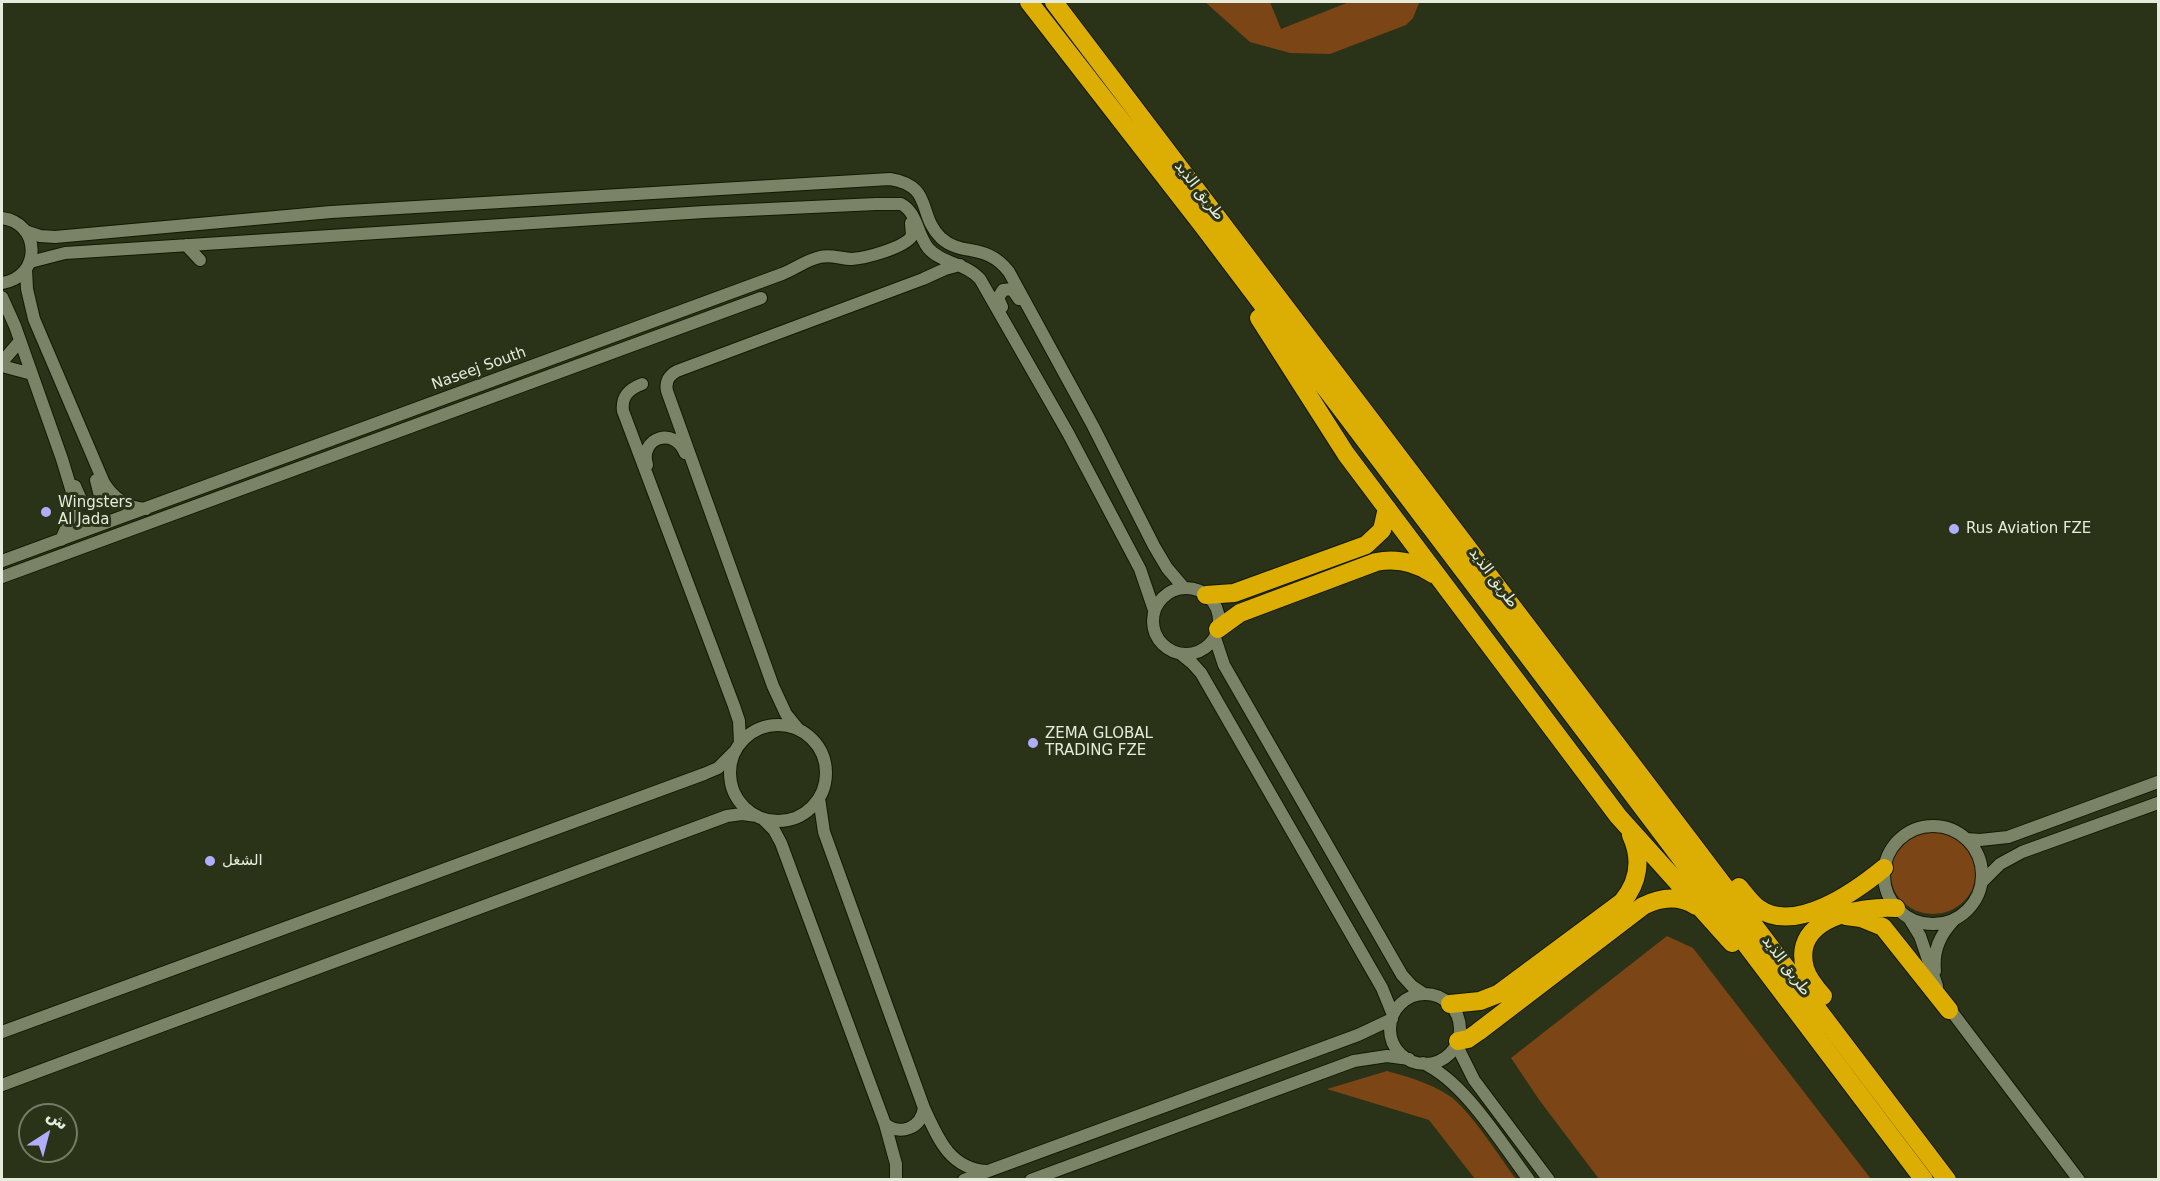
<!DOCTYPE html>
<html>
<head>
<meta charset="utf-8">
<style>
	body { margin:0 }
	#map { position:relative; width:2160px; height:1181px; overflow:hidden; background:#2a3218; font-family:"DejaVu Sans","Noto Sans Arabic",sans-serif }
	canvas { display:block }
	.frame { position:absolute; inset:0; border:3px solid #e6ecdc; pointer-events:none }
	.north { position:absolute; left:18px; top:1103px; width:60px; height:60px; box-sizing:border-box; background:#2a3218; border:2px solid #757c66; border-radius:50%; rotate:36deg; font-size:16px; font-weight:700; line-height:24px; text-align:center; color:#e6ecdc }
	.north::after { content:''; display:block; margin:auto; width:21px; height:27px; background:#b0aefa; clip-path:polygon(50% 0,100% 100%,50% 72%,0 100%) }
</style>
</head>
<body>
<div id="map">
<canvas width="2160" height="1181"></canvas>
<div class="frame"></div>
<div class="north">ش</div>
</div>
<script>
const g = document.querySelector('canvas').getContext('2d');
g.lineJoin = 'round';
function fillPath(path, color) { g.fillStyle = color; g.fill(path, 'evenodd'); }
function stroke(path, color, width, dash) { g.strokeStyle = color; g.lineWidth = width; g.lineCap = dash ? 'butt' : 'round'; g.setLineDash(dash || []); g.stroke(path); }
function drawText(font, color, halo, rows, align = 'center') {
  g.font = font + ' "DejaVu Sans","Noto Sans Arabic",sans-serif'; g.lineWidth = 6; g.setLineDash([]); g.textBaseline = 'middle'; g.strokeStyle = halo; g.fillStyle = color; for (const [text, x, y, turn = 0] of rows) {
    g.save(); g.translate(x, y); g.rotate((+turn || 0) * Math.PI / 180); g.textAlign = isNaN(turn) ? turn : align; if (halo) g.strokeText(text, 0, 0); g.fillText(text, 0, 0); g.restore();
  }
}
fillPath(new Path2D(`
	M1205,2H1270L1281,29L1349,2L1419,3L1413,18L1406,25L1330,54L1290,53L1250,42Z
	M1889 870a44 44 0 1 1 88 0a44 44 0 1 1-88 0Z
	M1667,936L1693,948L1871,1179H1599L1540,1101L1511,1058Z
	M1387,1071C1408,1077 1430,1083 1448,1095C1469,1108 1500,1158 1516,1179H1475L1429,1120L1327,1089Z`), '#7c4515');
const minor = new Path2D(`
	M2,218C41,223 42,277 2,283
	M25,231L40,236L55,237L331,212L890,179C934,186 917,215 941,238C962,257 986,242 1009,272L1093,426L1154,546L1167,568L1184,588
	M186,245L200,260
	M30,262L65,253L704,212L876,204H901C917,212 917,234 928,248C942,264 966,263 980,279L1068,433L1140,569L1154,610
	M26,269L27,289L34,319L104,483C114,499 127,508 146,509
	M2,297L15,326L62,459L72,492L71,517L61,540
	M1002,307L998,298L1003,290L1012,289L1019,299
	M2,362L20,341
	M2,366L32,374
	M642,384C629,389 621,396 623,411L734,706L739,721L740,744
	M647,465C639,437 675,426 685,453
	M75,486L82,502L91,505L97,502L100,496L96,480
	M2,561L782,274C795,269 806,260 820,257C831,254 841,259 852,259C866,258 904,248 912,236L911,223
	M2,577L761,298
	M1153 621a33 33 0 1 1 66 0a33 33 0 1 1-66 0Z
	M1215,638L1224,665L1402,975L1412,986L1424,994
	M1181,654L1192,663L1201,673L1382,988L1393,1015
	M730 773a48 48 0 1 1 96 0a48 48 0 1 1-96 0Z
	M799,730L786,714L773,686L667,391C665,382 669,375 677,371L923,279L945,269L960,265
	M819,798L824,832L924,1108C938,1138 949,1168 986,1171
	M763,819L774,830L781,843L885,1124L896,1164V1180
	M1884 875a49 49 0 1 1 98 0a49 49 0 1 1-98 0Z
	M1966,839L1980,840L2008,837L2158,782
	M1982,882L2000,864L2022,852L2158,803
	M1909,918L1920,936L1937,986
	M1935,971C1933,950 1940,935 1954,920
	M1390 1029a35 35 0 1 1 70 0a35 35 0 1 1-70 0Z
	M1946,1004L2079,1180
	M2,1032L704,774L718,768L734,752
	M1456,1044L1474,1080L1549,1180
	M1423,1063C1465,1082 1501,1143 1529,1180
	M2,1085L727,816L742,814L757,816
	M885,1124C901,1136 921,1128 924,1108
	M964,1180L1358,1035L1392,1019
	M1031,1180L1354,1061L1387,1056L1409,1059`);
const highway = new Path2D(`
	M1029,2L1203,226L1924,1180
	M1054,2L1947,1180
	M1259,318L1346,454L1618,816L1732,943
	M1206,595L1234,593L1366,545L1382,530L1387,508
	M1218,629L1240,613L1376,562C1397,558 1415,562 1433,574
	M1739,887C1745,894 1750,902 1758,908C1795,935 1856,891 1884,868
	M1846,916L1861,918L1883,927L1949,1010
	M1823,996C1816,988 1808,979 1805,968C1791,917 1861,906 1896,908
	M1450,1004L1480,1001L1498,994L1622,902C1639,882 1642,859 1631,835
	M1458,1041L1468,1039L1478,1032L1643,906C1661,897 1679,895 1696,906`);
stroke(minor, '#131902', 14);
stroke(highway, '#131902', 20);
stroke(minor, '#7a8366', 12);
stroke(highway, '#dcae04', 18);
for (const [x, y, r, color] of [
	[46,512,6,"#b0aefa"],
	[1954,529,6,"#b0aefa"],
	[1033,743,6,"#b0aefa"],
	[210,861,6,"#b0aefa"]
]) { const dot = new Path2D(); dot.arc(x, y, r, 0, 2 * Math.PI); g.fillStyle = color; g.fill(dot); stroke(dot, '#2a3218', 2); }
drawText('15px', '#e6ecdc', '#2a3218', [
	["طريق الذيد",1199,191,52],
	["Naseej South",479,369,-20],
	["طريق الذيد",1493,578,53],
	["طريق الذيد",1786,966,53]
]);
drawText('15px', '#e6ecdc', '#2a3218', [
	["Wingsters",58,503],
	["Al Jada",58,520],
	["Rus Aviation FZE",1966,529],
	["ZEMA GLOBAL",1045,734],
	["TRADING FZE",1045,751],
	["الشغل",222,861]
], 'left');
</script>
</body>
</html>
